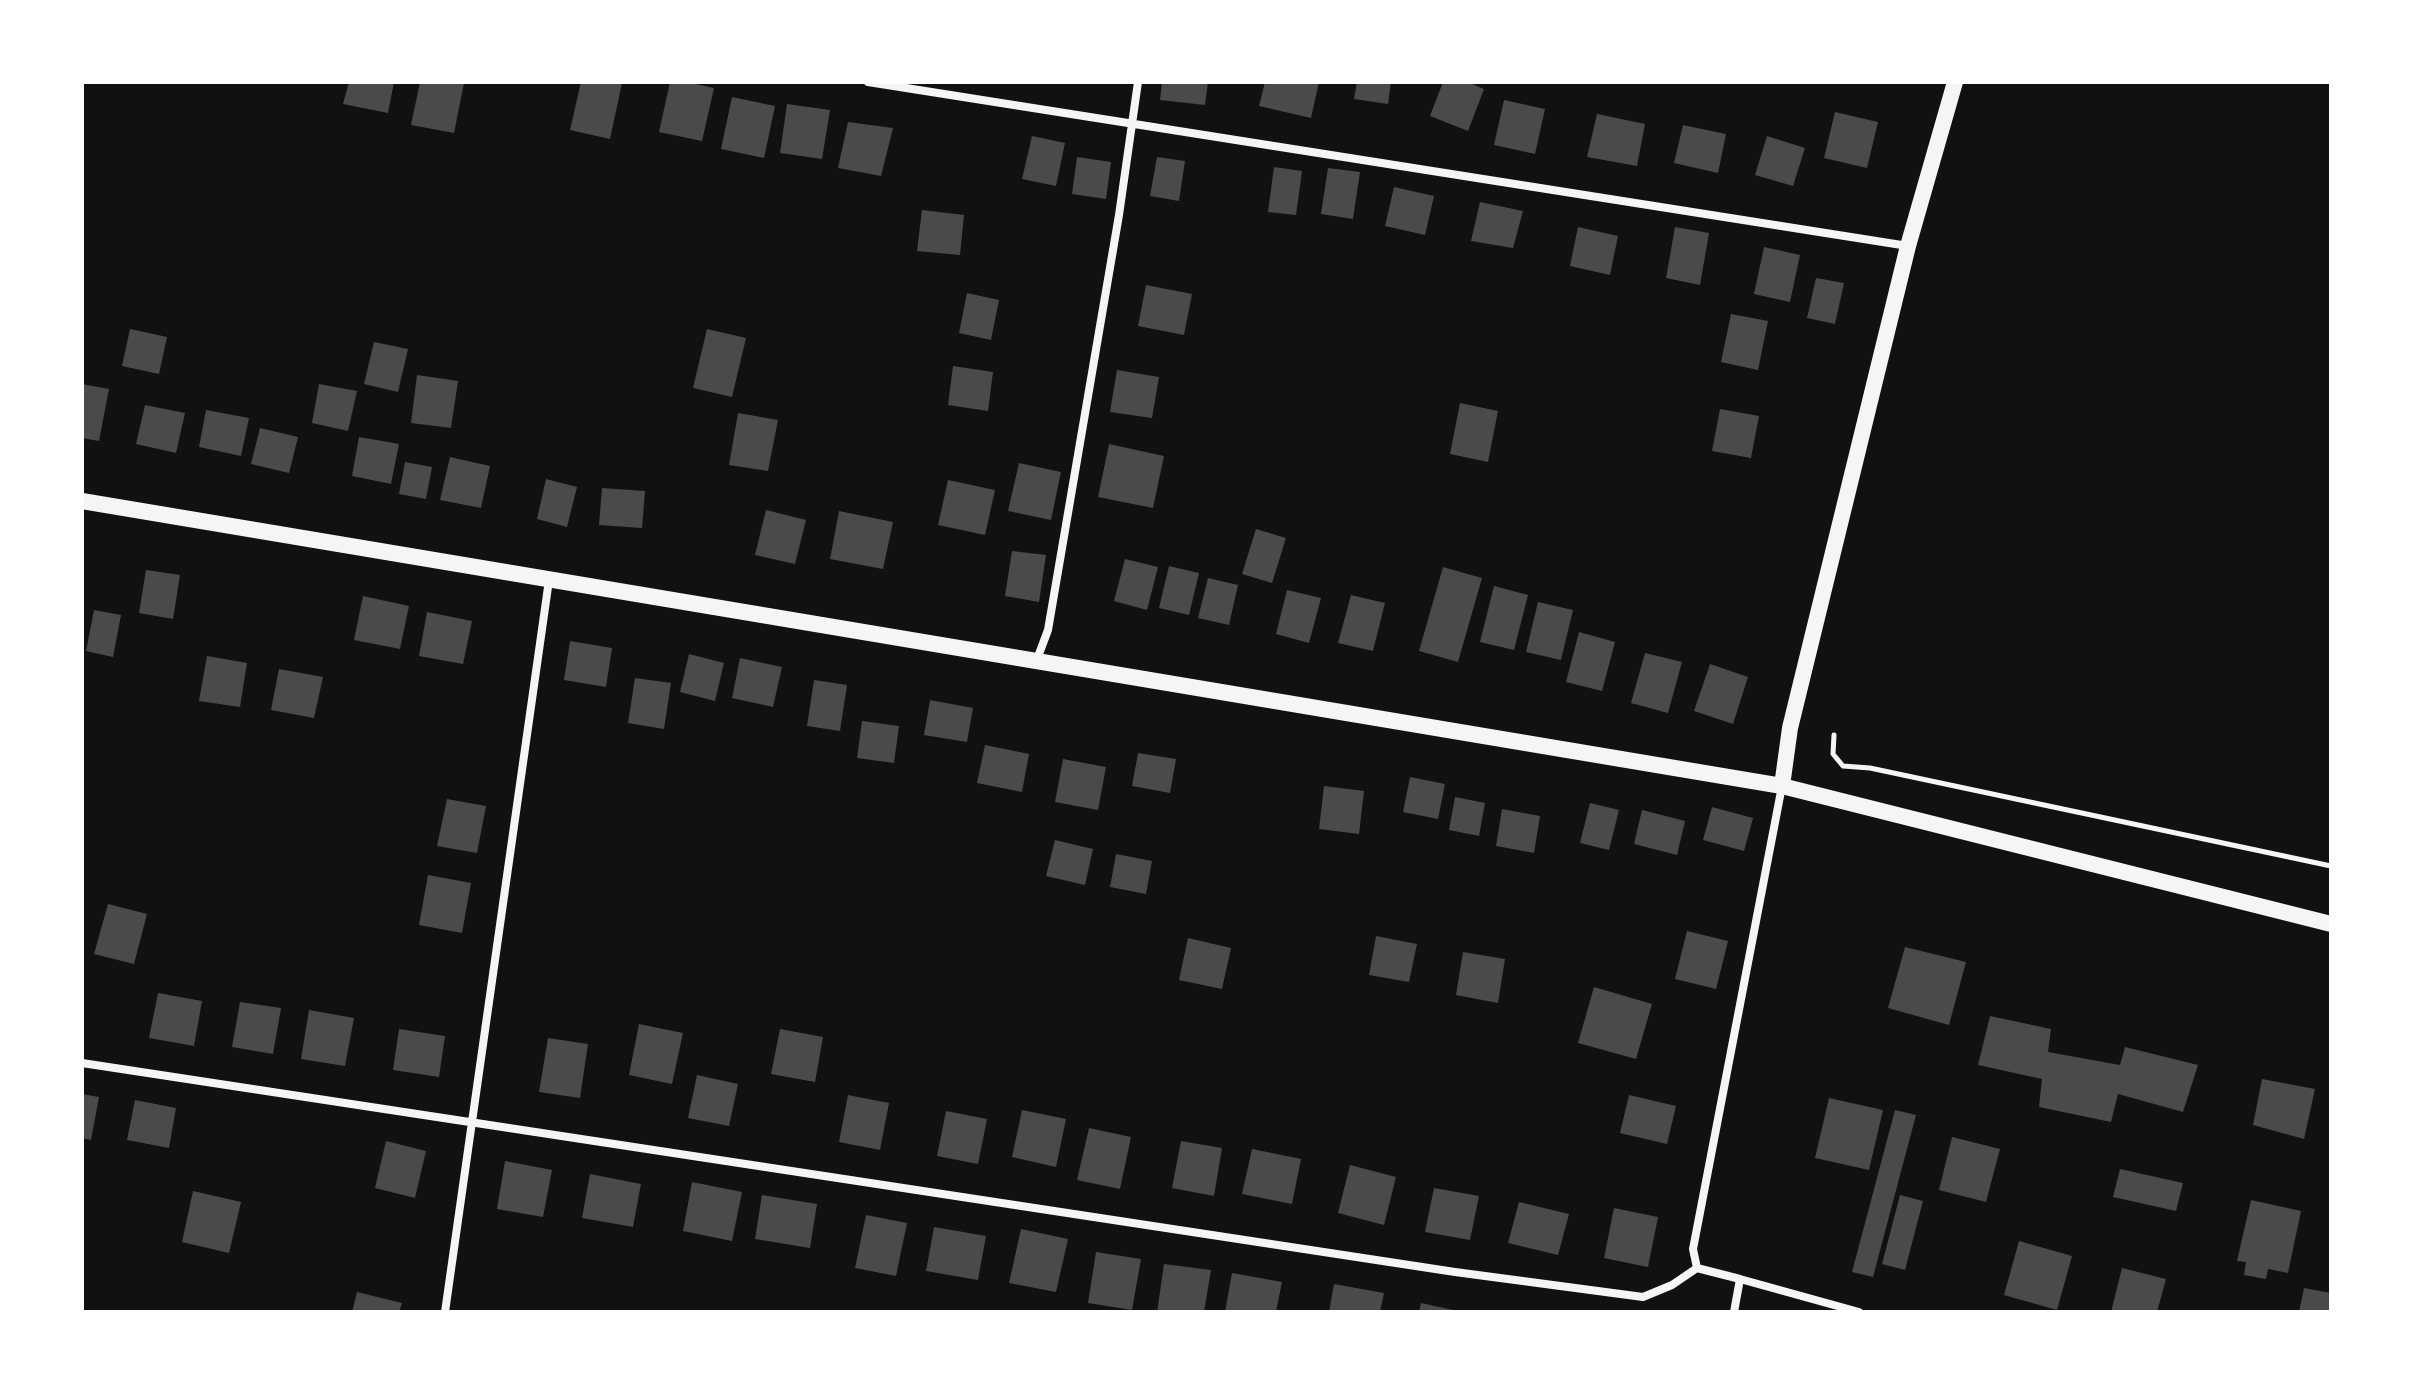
<!DOCTYPE html>
<html>
<head>
<meta charset="utf-8">
<style>
	body { margin:0 }
	#map { position:relative; width:2413px; height:1394px; overflow:hidden; background:#111; font-family:"Noto Serif",serif }
	canvas { display:block }
	.frame { position:absolute; inset:0; border:84px solid #fff; pointer-events:none }
</style>
</head>
<body>
<div id="map">
<canvas width="2413" height="1394"></canvas>
<div class="frame"></div>
</div>
<script>
const g = document.querySelector('canvas').getContext('2d');
g.lineJoin = 'round';
function fillPath(path, color) { g.fillStyle = color; g.fill(path, 'evenodd'); }
function stroke(path, color, width, dash) { g.strokeStyle = color; g.lineWidth = width; g.lineCap = dash ? 'butt' : 'round'; g.setLineDash(dash || []); g.stroke(path); }
fillPath(new Path2D(`
	M349,82H394L388,113L343,104Z
	M420,82L464,83L454,133L411,125Z
	M581,82L622,83L610,139L570,130Z
	M670,82H686L714,88L702,141L659,132Z
	M1162,82H1208L1205,105L1160,100Z
	M1265,82H1319L1311,118L1259,106Z
	M1357,82H1391L1388,104L1354,99Z
	M1443,82H1467L1484,89L1468,131L1430,116Z
	M732,97L775,106L764,158L721,149Z
	M1504,100L1545,109L1535,154L1494,145Z
	M787,104L830,110L822,159L780,153Z
	M1835,112L1878,122L1867,168L1824,158Z
	M1597,114L1645,124L1637,166L1587,157Z
	M848,122L893,128L881,176L838,168Z
	M1683,125L1726,134L1718,173L1674,163Z
	M1032,136L1065,143L1056,186L1022,179Z
	M1767,136L1805,148L1793,186L1755,175Z
	M1077,157L1111,162L1106,199L1072,194Z
	M1157,157L1185,161L1179,201L1150,196Z
	M1274,167L1302,171L1296,215L1268,212Z
	M1328,168L1360,172L1353,219L1321,214Z
	M1394,187L1434,196L1425,235L1385,226Z
	M1480,202L1523,211L1513,248L1471,241Z
	M922,210L964,215L960,255L917,251Z
	M1578,227L1618,236L1610,275L1570,266Z
	M1675,227L1709,233L1700,285L1666,278Z
	M1764,247L1800,255L1790,302L1754,294Z
	M1816,278L1844,283L1835,324L1807,318Z
	M1146,285L1192,294L1184,335L1138,326Z
	M967,293L999,300L991,340L959,333Z
	M1731,314L1768,321L1758,370L1721,362Z
	M130,329L167,337L159,374L122,366Z
	M707,329L746,338L732,397L693,388Z
	M374,342L408,349L398,392L364,384Z
	M953,366L993,372L988,411L948,405Z
	M1117,370L1159,377L1152,418L1110,412Z
	M417,375L458,381L451,428L411,423Z
	M82,384L109,389L99,441L82,438Z
	M319,384L357,391L348,431L312,423Z
	M1460,403L1498,411L1488,462L1450,454Z
	M145,405L185,413L176,453L136,444Z
	M1720,409L1759,416L1751,458L1712,451Z
	M206,410L249,418L241,456L199,447Z
	M738,413L778,420L768,471L729,465Z
	M260,428L298,437L289,473L251,464Z
	M359,437L399,444L391,484L352,476Z
	M1109,444L1164,456L1153,508L1098,497Z
	M450,457L490,466L481,508L440,500Z
	M405,462L432,467L426,499L399,494Z
	M1019,463L1061,472L1051,520L1008,511Z
	M546,479L577,487L567,527L537,519Z
	M948,480L995,490L985,535L938,525Z
	M602,488L645,491L642,528L599,525Z
	M766,510L806,520L795,564L755,555Z
	M839,511L893,522L883,569L830,559Z
	M1256,529L1286,538L1272,583L1242,574Z
	M1012,551L1046,555L1039,602L1005,596Z
	M1125,559L1158,567L1147,610L1114,601Z
	M1169,566L1199,573L1189,615L1159,608Z
	M1443,567L1482,578L1458,662L1419,651Z
	M146,570L180,575L173,619L139,613Z
	M1208,578L1238,585L1229,625L1198,618Z
	M1494,586L1528,595L1514,650L1480,642Z
	M1287,590L1321,598L1309,643L1276,634Z
	M1351,595L1385,603L1373,651L1338,643Z
	M363,596L409,606L400,649L354,640Z
	M1538,602L1573,610L1561,660L1526,652Z
	M94,610L121,615L113,657L86,651Z
	M427,612L472,621L463,664L419,656Z
	M1579,632L1615,642L1602,691L1566,682Z
	M570,641L612,648L606,687L564,680Z
	M1645,653L1682,662L1668,713L1631,703Z
	M689,654L724,663L715,701L680,692Z
	M207,656L247,663L240,707L199,701Z
	M740,658L782,667L773,707L732,698Z
	M1710,664L1748,677L1733,724L1694,711Z
	M279,669L323,677L314,718L271,710Z
	M635,678L671,683L664,729L628,723Z
	M814,680L847,685L840,731L807,726Z
	M930,700L973,708L967,742L924,735Z
	M862,721L899,726L894,763L857,758Z
	M985,745L1029,754L1022,792L977,783Z
	M1138,753L1176,759L1170,793L1132,786Z
	M1063,759L1106,767L1098,810L1055,802Z
	M1410,777L1445,784L1438,819L1403,812Z
	M1324,786L1364,791L1359,834L1319,829Z
	M1455,797L1485,803L1479,836L1449,830Z
	M447,799L486,806L477,853L437,846Z
	M1590,803L1619,810L1609,850L1580,843Z
	M1712,807L1753,818L1744,851L1703,840Z
	M1502,809L1540,816L1534,853L1496,846Z
	M1642,810L1685,821L1677,855L1634,844Z
	M1055,840L1093,849L1085,885L1046,876Z
	M1116,854L1152,861L1146,894L1110,887Z
	M428,875L471,883L462,933L419,925Z
	M108,904L147,914L134,964L94,954Z
	M1687,931L1728,941L1716,989L1675,979Z
	M1376,936L1417,944L1409,982L1369,975Z
	M1188,938L1231,948L1222,989L1179,980Z
	M1905,947L1966,962L1949,1025L1888,1008Z
	M1463,952L1505,959L1498,1003L1456,995Z
	M1594,987L1652,1004L1636,1059L1578,1043Z
	M158,993L202,1001L194,1046L149,1038Z
	M240,1002L281,1008L273,1054L232,1047Z
	M309,1010L354,1018L345,1066L301,1059Z
	M1990,1016L2051,1029L2048,1052L2120,1065L2125,1047L2198,1065L2183,1112L2118,1094L2111,1122L2039,1107L2042,1079L1978,1065Z
	M639,1024L683,1033L672,1084L629,1075Z
	M399,1029L445,1036L439,1077L393,1070Z
	M780,1029L823,1037L815,1082L771,1074Z
	M548,1038L588,1044L580,1098L539,1092Z
	M697,1075L738,1084L729,1126L688,1118Z
	M2262,1079L2315,1089L2304,1139L2253,1125Z
	M82,1094L99,1097L91,1140L82,1138Z
	M848,1095L889,1103L880,1150L839,1142Z
	M1629,1095L1676,1106L1667,1144L1620,1133Z
	M1829,1098L1883,1110L1869,1170L1815,1158Z
	M135,1100L176,1108L169,1148L127,1140Z
	M1022,1110L1066,1119L1056,1167L1012,1157Z
	M1895,1110L1916,1115L1873,1277L1852,1272Z
	M946,1111L987,1119L978,1164L937,1156Z
	M1089,1128L1131,1137L1120,1189L1077,1180Z
	M1952,1137L2000,1149L1986,1202L1939,1190Z
	M386,1141L426,1151L415,1198L375,1188Z
	M1181,1141L1222,1148L1214,1196L1172,1188Z
	M1252,1149L1301,1159L1292,1204L1242,1194Z
	M505,1161L552,1170L543,1217L497,1209Z
	M1350,1165L1396,1177L1384,1225L1338,1213Z
	M2120,1169L2183,1183L2176,1211L2113,1197Z
	M590,1174L641,1184L633,1227L582,1218Z
	M692,1182L742,1192L732,1241L683,1231Z
	M1434,1188L1479,1196L1470,1240L1425,1232Z
	M193,1191L241,1202L229,1253L182,1242Z
	M762,1195L817,1204L810,1248L755,1239Z
	M1900,1195L1923,1201L1905,1270L1882,1264Z
	M2251,1200L2301,1211L2288,1273L2268,1269L2266,1279L2244,1275L2246,1262L2237,1261Z
	M1519,1202L1569,1214L1558,1255L1508,1243Z
	M1614,1208L1658,1217L1648,1267L1604,1258Z
	M866,1215L907,1223L896,1276L855,1268Z
	M934,1227L986,1236L978,1280L926,1271Z
	M1021,1229L1068,1239L1056,1292L1009,1283Z
	M2019,1241L2072,1256L2057,1310L2004,1295Z
	M1096,1252L1141,1259L1132,1310L1088,1303Z
	M1164,1264L1211,1270L1204,1312H1157Z
	M2122,1268L2166,1279L2157,1312H2111Z
	M1232,1273L1282,1282L1276,1312H1225Z
	M1334,1284L1384,1293L1380,1312H1329Z
	M2304,1288L2331,1293V1312H2299Z
	M357,1292L402,1303L399,1312H352Z
	M1421,1303L1458,1311L1457,1312H1419Z`), '#4a4a4a');
stroke(new Path2D(`
	M1834,735L1833,754L1843,766L1870,768L2331,866`), '#f5f5f5', 5);
stroke(new Path2D(`
	M868,82L1908,246
	M1036,662L1048,630L1119,215L1138,82
	M82,1063L1455,1272L1643,1297L1672,1285L1697,1268
	M1740,1279L1859,1312
	M445,1312L549,580
	M1734,1312L1740,1279L1697,1268L1693,1249L1782,786`), '#f5f5f5', 8);
stroke(new Path2D(`
	M82,501L1782,786L2331,924
	M1782,786L1790,728L1908,246L1955,82`), '#f5f5f5', 16);
</script>
</body>
</html>
